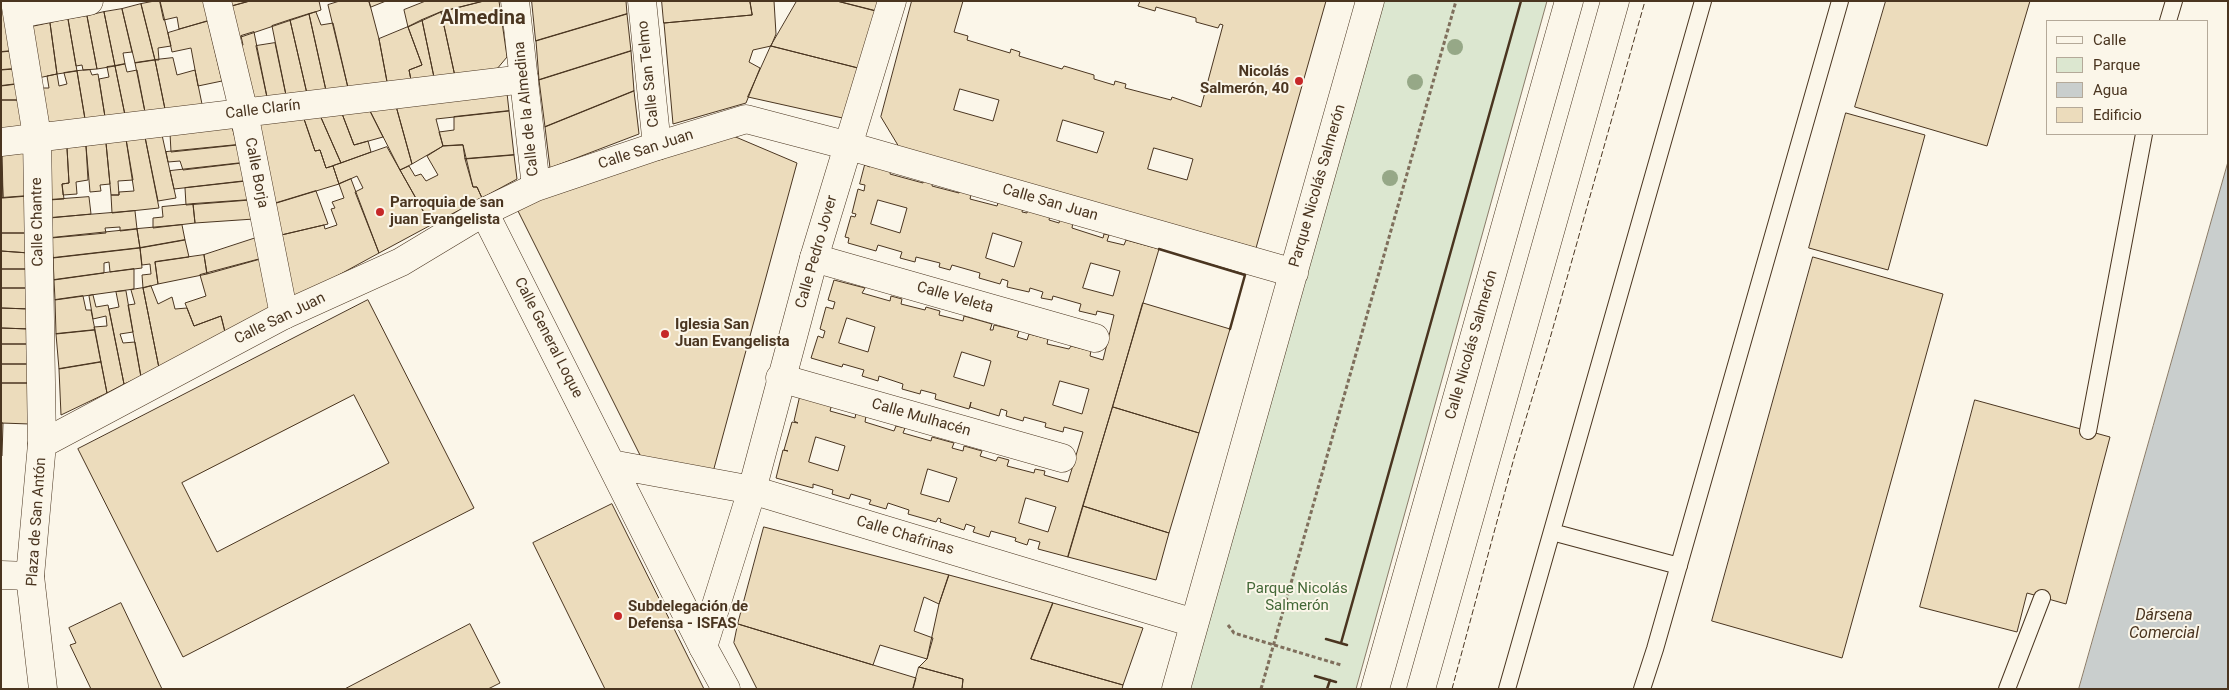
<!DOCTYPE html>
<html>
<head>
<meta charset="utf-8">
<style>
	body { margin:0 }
	#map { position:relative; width:2229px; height:690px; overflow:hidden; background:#fbf6e9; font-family:Roboto,sans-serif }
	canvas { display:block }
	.frame { position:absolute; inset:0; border:2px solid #4a3520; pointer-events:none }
	.legend { position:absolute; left:2046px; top:20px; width:162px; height:115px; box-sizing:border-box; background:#fbf6e9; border:1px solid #b4a999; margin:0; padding:6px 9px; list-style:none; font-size:15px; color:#4a3520 }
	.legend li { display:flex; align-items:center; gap:10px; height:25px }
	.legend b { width:25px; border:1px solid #b4a999 }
</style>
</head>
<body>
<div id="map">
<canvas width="2229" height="690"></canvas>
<div class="frame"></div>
<ul class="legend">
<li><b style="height:6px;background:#fbf6e9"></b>Calle</li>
<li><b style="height:14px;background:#dce7d0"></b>Parque</li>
<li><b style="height:14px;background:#c9cecd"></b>Agua</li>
<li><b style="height:14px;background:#ecdcbc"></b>Edificio</li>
</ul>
</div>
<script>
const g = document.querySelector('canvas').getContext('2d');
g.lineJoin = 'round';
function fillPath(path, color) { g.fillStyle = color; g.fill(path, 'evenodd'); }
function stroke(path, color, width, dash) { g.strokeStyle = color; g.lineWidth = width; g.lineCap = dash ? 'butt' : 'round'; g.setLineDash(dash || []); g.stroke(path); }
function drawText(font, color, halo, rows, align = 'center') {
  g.font = font + ' Roboto,sans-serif'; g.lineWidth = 4; g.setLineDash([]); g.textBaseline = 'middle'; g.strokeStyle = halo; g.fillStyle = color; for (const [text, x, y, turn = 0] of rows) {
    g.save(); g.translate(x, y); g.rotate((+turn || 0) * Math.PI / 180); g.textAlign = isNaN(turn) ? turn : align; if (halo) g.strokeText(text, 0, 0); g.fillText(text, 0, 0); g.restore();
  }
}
const green = new Path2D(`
	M1382,1H1547L1356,689H1188Z`);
fillPath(green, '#dce7d0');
stroke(green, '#887966', 1);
const water = new Path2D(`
	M2228,162V689H2079Z`);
fillPath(water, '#c9cecd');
stroke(water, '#887966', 1);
const building = new Path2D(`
	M155,1H160L171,46L158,48L159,60H155L141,4Z
	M160,1H204L208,21L179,29L177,17L164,20Z
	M223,1H250L225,8Z
	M250,1H319L321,10L232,40L225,8Z
	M340,1H369L379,39L388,87L349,92L328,5Z
	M369,1H386L371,7Z
	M426,1H484L441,12L408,27L404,10Z
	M484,1H499L507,57L491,76L456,81L441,12Z
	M532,1H626L627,14L536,41Z
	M662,1H750L752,15L664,23Z
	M750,1H774L776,34L771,46L753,50L749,62L760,68L746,103L673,124L664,23L752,15Z
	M797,1H837L877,11L862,69L771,46Z
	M837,1H880L877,11Z
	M912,1H963L954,32L968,36L967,40L1010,53L1011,49L1020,52L1019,56L1062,69L1064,66L1094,75V79L1114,85L1115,81L1126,84L1125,88L1171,100L1172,97L1201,107L1223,25L1220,24L1218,28L1196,22V18L1156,7L1155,11L1138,6L1140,1H1326L1256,248L899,147L881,117ZM960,89L999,100L993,121L954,110ZM1063,120L1104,132L1097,153L1057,141ZM1154,148L1193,159L1187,180L1148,169Z
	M1886,1H2030L1987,146L1855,107Z
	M1,4H4L12,51L1,52Z
	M141,4L155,60L135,63L122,9Z
	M122,9L132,52L123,53L125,64L115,66L104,12Z
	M104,12L115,66L97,69L87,16Z
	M316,12L321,25L333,23L349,92L327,95L309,14Z
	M441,12L456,81L435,82L422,20Z
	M309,14L327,95L308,98L290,20Z
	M627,14L631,51L539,80L536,41Z
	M87,16L97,69L83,70L82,65L76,66L68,19Z
	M68,19L77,71L57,74L50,23Z
	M290,20L308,98L287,100L272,26Z
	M422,20L435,82L412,85L409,70L422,65L408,27Z
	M208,21L222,81L198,86L191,48L172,52L168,33Z
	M50,23L57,74L38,78L31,27Z
	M408,27L422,65L409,70L412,85L388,87L379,39Z
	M254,32L268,102L250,105L234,47L243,45L241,36Z
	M275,43L287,100L268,102L256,46Z
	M771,46L862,69L847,119L748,97Z
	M12,51L14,69L1,70V52Z
	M631,51L634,91L545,127L539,80Z
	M173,58L177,75L195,70L203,109L166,114L155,60Z
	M155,60L166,114L146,117L135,63Z
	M125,64L127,72L137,70L146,117L126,120L115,66Z
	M115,66L126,120L106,123L99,79L109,77L107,67Z
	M14,69L17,84L1,86V70Z
	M90,70L92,75L98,74L106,123L86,125L77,71Z
	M77,71L86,125L46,131L40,88H49L47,76L57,74L59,86L67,84L64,73Z
	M17,84L22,100H1V86Z
	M634,91L639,134L550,168L545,127Z
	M507,93L509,111L436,119L443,146L412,164L396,106Z
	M1,100H22L25,132L1,135Z
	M396,106L412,164L400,170L369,109Z
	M369,109L383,137L354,145L341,111Z
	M341,111L354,145L368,141L371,152L341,163L319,113Z
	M509,111L514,155L465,159L463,145L443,146L439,132L454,130V117Z
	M319,113L341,163L326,168L320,150L315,151L303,116Z
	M1846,113L1925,135L1888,270L1809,248Z
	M303,116L315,151L320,150L326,168L333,166L339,184L270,205L251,122Z
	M232,127L237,145L171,152L170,133Z
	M162,135L176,198L158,201L145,137Z
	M731,135L797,163L713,472L643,461L516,207Z
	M145,137L159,208L112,213L111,195H119V192L134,191L126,139Z
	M126,139L133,180L118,181L119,195H111L106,143Z
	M106,143L110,184L100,185L101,191L90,192L86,146Z
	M237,145L242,163L183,170L180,161L168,162L166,152Z
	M463,145L473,187H477L482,198L431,225L400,170L409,166L415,176L421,174L426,181L438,175L427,156L443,146Z
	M86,146L88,180L76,182L77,194L63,195L62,184L69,183L67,148Z
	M387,147L431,225L379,253L355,192L363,188L357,176L339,184L333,166Z
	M67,148L69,183L62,184L64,199L49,200L45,151Z
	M25,149L28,196L3,198L2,150Z
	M1,150L3,198H1Z
	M514,155L517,179L482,198L477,187H473L465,159Z
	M242,163L246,181L174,189L170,171Z
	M865,165L870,167L871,165L891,170L890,174L923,183L924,179L933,181L932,186L959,193L960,188L972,191L970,199L997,206L999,200L1023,207L1022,212L1027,213L1028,209L1050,215L1049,220L1059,223L1060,218L1073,222L1072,228L1103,238L1104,234L1109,235L1107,241L1124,245L1126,240L1159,249L1068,557L1038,549L1040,542L1029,539L1027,545L1015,541L1016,538L991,531L989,537L973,532L975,527L966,524L964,530L940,522L941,519L938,518L936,522L908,514L909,510L888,503L886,509L869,504L871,500L851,494L849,499L832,494L833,490L813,484V488L776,478L783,450L788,451L784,450L792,422L798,423L794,421L800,395L832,404L830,411L855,418L856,413L866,416L865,422L894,431L896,426L905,428L903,433L931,441L932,437L954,443L952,448L963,451L964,446L982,451L980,456L996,461L998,457L1009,460L1007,466L1034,473L1035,469L1045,471L1044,475L1068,482L1083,432L1064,427L1063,432L1045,427L1046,423L1024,417L1023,421L1006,416L1007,411L1001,409L999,416L970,407L971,402L969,409L935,399L936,394L921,390L920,394L902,389L903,384L879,376L878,381L862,376L864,370L843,364L842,367L811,358L818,336L823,338L825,331L820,329L826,307L833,309L835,302L828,300L834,280L865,288L862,293L890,301L891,296L902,299L901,304L925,310L926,307L940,311L939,315L963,321L964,316L992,324L990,330H993L994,325L1019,331L1017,337L1027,340L1029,334L1048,339L1047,344L1069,349L1071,346L1091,351L1090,356L1103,360L1114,315L1097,311L1096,315L1079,311L1081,304L1053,296L1052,300L1041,298L1043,292L1030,288L1029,292L1007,287L1008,281L1002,279L1000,284L979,278L980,273L952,265L950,270L939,267L940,263L916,257L915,262L900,258L902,252L878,245L876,251L848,243L849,238L845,237L851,216L855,217L856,214L852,213L858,189L864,191L865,185L860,184ZM878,200L907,208L900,233L871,224ZM993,233L1022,242L1014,267L986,258ZM1091,263L1120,271L1113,296L1083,288ZM847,318L875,327L868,352L839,343ZM962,352L991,361L984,386L954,377ZM1060,381L1089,389L1082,414L1053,405ZM816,437L845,446L838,471L809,462ZM928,469L957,478L949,502L921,494ZM1026,498L1056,507L1048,532L1019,523Z
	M351,179L379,253L293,300L277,236L324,225L325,229L337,225L331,209L335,208L332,202L344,198L339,184Z
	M246,181L250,200L186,205L185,188Z
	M316,191L328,224L277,236L270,205Z
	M28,196V233H1V198Z
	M89,197L91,214L50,218L49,200Z
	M250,200L254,219L195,223L193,204Z
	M193,204L195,223L153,228V218L163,217L162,207Z
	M135,211L137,229L120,231V227L105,228L106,233L51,238L50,218Z
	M182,225L185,240L140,248L137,229Z
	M137,229L140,248L53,258L51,238Z
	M1,233H28L29,253L1,251Z
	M259,237L264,258L207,274L204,255Z
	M185,240L189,257L155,262L158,284L143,288L142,275L151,274L150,264L142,265L140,248Z
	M140,248L142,268L110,272L109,262L104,263V273L54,280L53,258Z
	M1,251L29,253L28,269H1Z
	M204,255L207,274L158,284L155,262Z
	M1813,257L1943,294L1842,658L1712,621Z
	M264,258L274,312L226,336L221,316L194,326L185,303L206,296L200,275Z
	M1,269H28L30,288H1Z
	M134,269V289L55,300L54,280Z
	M151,286L158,304L172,297L175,309L187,308L194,326L221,316L226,336L159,368L143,288Z
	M1,288H30V309L1,308Z
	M143,288L159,368L141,377L128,305L135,304L131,290Z
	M126,291L133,332L120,334L123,343L135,342L141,377L124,384L109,309L119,307L116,292Z
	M93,295L96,307L108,305L124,384L107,393L94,327L107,326L106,316L93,319L89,296Z
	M83,296L86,310H91L95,330L56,334L55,300Z
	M368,300L474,508L183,657L78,449ZM354,395L389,463L217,552L182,483Z
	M1143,303L1230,329L1199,433L1113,407Z
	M1,308L30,309V329L1,328Z
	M1,328L30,329V344H1Z
	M95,330L101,362L59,369L56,334Z
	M1,344H30V364H1Z
	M101,362L107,393L61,415L59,369Z
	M1,364H30L31,383H1Z
	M1,383H31L30,424L1,423Z
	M1975,400L2110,437L2066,604L2027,593L2017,632L1920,607Z
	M1113,407L1199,433L1169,533L1083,506Z
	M1,423H3L2,456H1Z
	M612,504L704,689H605L533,543Z
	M1083,506L1169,533L1156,580L1068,557Z
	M764,527L949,575L939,604L924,597L914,631L933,638L927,659L880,645L873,665L738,624Z
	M949,575L1053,603L1031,659L1123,685L1122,689H962L963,679L919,667L927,659L939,604Z
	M121,603L162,689H91L70,645L76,643L69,628Z
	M1053,603L1143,628L1123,685L1031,659Z
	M470,624L500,683L488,689H345Z
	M738,624L916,678L913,689H757L734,643Z
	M919,667L963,679L962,689H913Z`);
fillPath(building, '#ecdcbc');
stroke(building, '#4a3520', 1);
const lane = new Path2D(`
	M2168,21L2174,1
	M2088,431L2144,134
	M1552,532L1679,566
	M1507,689L1703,1
	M1642,689L1655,649L1840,1
	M2007,689L2042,598`);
const street = new Path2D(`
	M15,1L37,136L42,444
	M217,1L244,113L284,315
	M642,1L657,146
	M18,14L89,1
	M1,142L524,79
	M484,212L703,647
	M814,258L1095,338
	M780,378L1062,458
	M611,464L752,490L1194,623
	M1,575L30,576`);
const secondary = new Path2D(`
	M515,1L536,187
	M43,689L30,576L42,444L284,315L401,262L484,212L536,187L657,146L746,119L849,146L1294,273
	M726,689L703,647L752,490L814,258L892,1
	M1176,689L1370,1`);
const highway = new Path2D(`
	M1375,689L1569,1
	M1421,689L1615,1`);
stroke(lane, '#4a3520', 18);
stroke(street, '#4a3520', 29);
stroke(secondary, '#4a3520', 29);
stroke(highway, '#4a3520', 29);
stroke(new Path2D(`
	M1228,625L1234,633L1341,665
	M1261,689L1456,1`), '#7f6f5c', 3, [4, 2.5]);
stroke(lane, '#fbf6e9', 16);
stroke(street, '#fbf6e9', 28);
stroke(secondary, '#fbf6e9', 28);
stroke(highway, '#fbf6e9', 28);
stroke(new Path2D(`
	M1452,689L1514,458L1549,342L1645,1`), '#4a3520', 1, [6, 2.5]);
stroke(new Path2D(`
	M1159,249L1245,275L1230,329
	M1326,639L1347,645
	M1341,643L1521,1
	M1315,676L1336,682
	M1327,689L1330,680`), '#4a3520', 2.5);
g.fillStyle = '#96a887';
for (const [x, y] of [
	[1455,47],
	[1415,82],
	[1390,178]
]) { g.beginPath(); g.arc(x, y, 8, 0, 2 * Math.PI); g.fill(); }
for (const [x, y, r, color] of [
	[1299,81,5,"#c62828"],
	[380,212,5,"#c62828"],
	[665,334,5,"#c62828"],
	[618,616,5,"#c62828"]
]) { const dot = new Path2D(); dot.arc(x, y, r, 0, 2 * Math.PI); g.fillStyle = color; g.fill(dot); stroke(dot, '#fbf6e9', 2); }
drawText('bold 15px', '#4a3520', '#fbf6e9', [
	["Nicolás",1289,72,"right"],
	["Salmerón, 40",1289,89,"right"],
	["Parroquia de san",390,203],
	["juan Evangelista",390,220],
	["Iglesia San",675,325],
	["Juan Evangelista",675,342],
	["Subdelegación de",628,607],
	["Defensa - ISFAS",628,624]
], 'left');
drawText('15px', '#4a3520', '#fbf6e9', [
	["Calle San Telmo",649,74,-96],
	["Calle de la Almedina",527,109,-96],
	["Calle Clarín",263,110,-7],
	["Calle San Juan",646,150,-18],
	["Calle Borja",256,173,79],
	["Parque Nicolás Salmerón",1318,186,-74],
	["Calle San Juan",1050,203,16],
	["Calle Chantre",38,222,-91],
	["Calle Pedro Jover",817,252,-74],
	["Calle Veleta",955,298,16],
	["Calle San Juan",280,319,-26],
	["Calle General Loque",548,338,63],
	["Calle Nicolás Salmerón",1472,345,-74],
	["Calle Mulhacén",921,418,16],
	["Plaza de San Antón",37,522,-86],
	["Calle Chafrinas",905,536,17]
]);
drawText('15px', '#436837', '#fbf6e9', [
	["Parque Nicolás",1297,589],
	["Salmerón",1297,606]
]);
drawText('italic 16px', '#4a3520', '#fbf6e9', [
	["Dársena",2164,616],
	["Comercial",2164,634]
]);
drawText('bold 20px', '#4a3520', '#fbf6e9', [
	["Almedina",483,19]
]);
</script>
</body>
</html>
